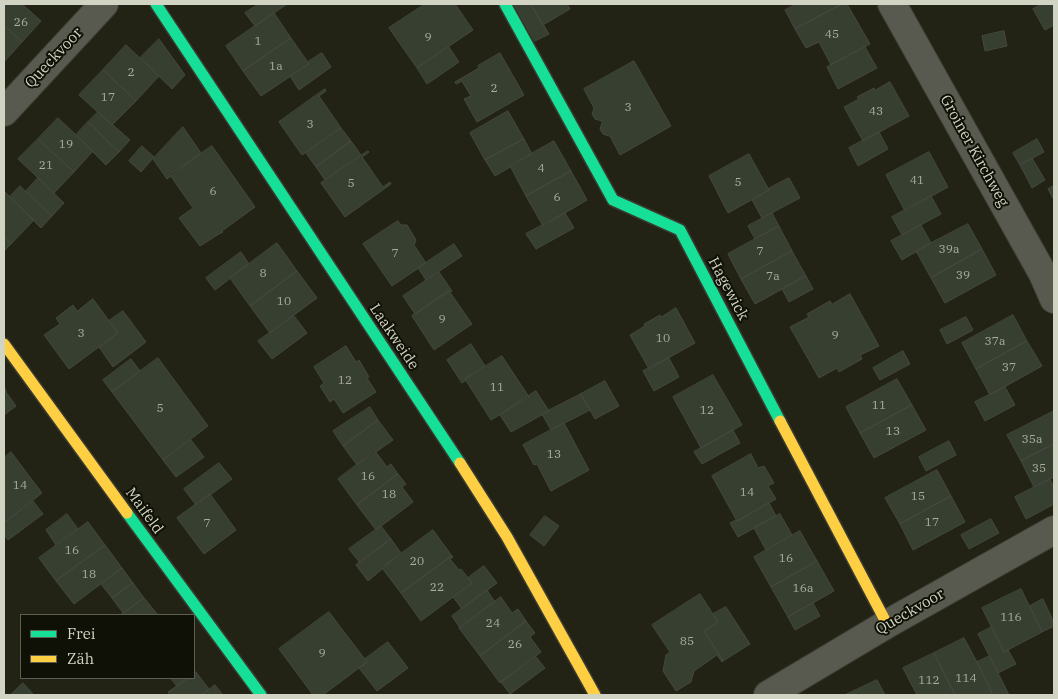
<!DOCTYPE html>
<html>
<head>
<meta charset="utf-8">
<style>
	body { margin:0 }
	#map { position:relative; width:1058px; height:699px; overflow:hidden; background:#222314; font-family:"IBM Plex Serif",serif }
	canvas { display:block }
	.frame { position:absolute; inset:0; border:5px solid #d1d3c3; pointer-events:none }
	.legend { position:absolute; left:20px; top:614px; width:175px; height:65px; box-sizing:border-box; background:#101106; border:1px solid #5d5f52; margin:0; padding:6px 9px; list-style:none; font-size:15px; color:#d1d3c3 }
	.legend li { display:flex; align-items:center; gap:10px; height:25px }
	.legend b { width:25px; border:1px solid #5d5f52 }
</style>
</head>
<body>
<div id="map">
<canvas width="1058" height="699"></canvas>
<div class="frame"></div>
<ul class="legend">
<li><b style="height:6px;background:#16e098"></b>Frei</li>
<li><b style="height:6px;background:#ffcf43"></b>Zäh</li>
</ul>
</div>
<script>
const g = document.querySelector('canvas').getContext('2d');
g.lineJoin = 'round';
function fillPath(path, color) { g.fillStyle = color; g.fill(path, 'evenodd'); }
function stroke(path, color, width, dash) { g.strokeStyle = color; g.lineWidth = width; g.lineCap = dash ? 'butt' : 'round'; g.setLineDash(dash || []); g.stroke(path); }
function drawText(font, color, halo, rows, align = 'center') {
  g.font = font + ' "IBM Plex Serif",serif'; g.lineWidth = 4; g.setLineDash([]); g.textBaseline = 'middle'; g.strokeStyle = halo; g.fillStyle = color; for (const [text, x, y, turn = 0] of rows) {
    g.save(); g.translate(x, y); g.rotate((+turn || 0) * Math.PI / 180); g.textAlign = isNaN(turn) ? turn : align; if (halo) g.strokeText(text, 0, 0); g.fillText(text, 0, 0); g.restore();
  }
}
const building = new Path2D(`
	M4,4H22L41,21L22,42L4,25Z
	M259,4H287L255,26L245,13Z
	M425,4H455L473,30L417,68L389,28Z
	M514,4H531L549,34L535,41Z
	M531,4H567L570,9L543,25Z
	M797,4H842L795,29L785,10Z
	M842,4H847L870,44L831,65L819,42L806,48L795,29Z
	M1042,4H1054V25L1045,30L1033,9Z
	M274,13L291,38L243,71L226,46Z
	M4,25L22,42L4,62Z
	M1004,31L1007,46L985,51L982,36Z
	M291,38L309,64L261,96L243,71Z
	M159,39L185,75L172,89L140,58Z
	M126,45L159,76L136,101L103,70Z
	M449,47L459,62L427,84L417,68Z
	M865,47L877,68L838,89L827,67Z
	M322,53L331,67L299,90L290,76L309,64L308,62Z
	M500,53L524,95L477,122L464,99L471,96L462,81L456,84L455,82L479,68L478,66Z
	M634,61L671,126L620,155L610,136H609L603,134L600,129L602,123V121L595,119L592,114L594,108L584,89Z
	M103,70L136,101L112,125L79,95Z
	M890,82L909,116L863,141L844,107L859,99L857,97L874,88L875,90Z
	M325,89L326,91L319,96L341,128L302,155L279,122Z
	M508,111L524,139L485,160L470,133Z
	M98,112L112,125H113L130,140L119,152L88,122Z
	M58,118L93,151L74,172L38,139Z
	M88,122L119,152L106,165L76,135Z
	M183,127L201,153L167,179L153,159Z
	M341,128L351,141L316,167L306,153Z
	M879,132L888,149L858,166L849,148Z
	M38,139L74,172L54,193L18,159Z
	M524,139L532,154L495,176L485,160Z
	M1037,139L1044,152L1020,165L1013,153Z
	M351,141L361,155L325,180L316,167Z
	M554,141L571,171L526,196L510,166Z
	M142,146L154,157L141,172L129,161Z
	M212,146L255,207L222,231L223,232L219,234L200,246L179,218L193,208L170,175Z
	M368,151L369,152L362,157L383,187L390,182L391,184L345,217L321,183Z
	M929,152L948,187L905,211L886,175Z
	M749,154L769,190L728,213L709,176Z
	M1032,158L1045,180L1032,188L1020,165Z
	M571,171L587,200L543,226L526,196Z
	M38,178L64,203L52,216L26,191Z
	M789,178L800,198L762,218L752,200L769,190L768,189Z
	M20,186L52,216L41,228L10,197Z
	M1054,186V200L1048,189Z
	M4,191L34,220L11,244L4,237Z
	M931,196L941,214L902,235L892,217Z
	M565,213L574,228L536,249L526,234Z
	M772,213L779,226L755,239L748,226Z
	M398,221L401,225H407L416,240L414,245L426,263L392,286L363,244Z
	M968,224L982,249L931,278L916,251Z
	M921,225L931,243L902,260L891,241Z
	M779,226L792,251L741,279L728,254Z
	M4,237L11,244L4,251Z
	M277,243L297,271L250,306L230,278Z
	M454,244L462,256L426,280L418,268Z
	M982,249L996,275L945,303L931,278Z
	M792,251L806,276L755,304L741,279Z
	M241,252L249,264L215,290L206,278Z
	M297,271L317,298L270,333L250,306Z
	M439,272L452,291L450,292L449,291L415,314L403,296Z
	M806,276L813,289L789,302L782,289Z
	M449,291L472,324L434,350L412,316Z
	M850,294L879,346L860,355L862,359L839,372L837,368L819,378L790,327L809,317L807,314L830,301L832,304Z
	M93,299L118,333L69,369L44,335L60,324L56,318L73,305L77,311Z
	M676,308L695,343L649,369L630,335L645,326L644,324L660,315L661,317Z
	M123,311L146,342L113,367L99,347L118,333L109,321Z
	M1013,315L1027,341L976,369L962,343Z
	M294,316L307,333L272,359L258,341Z
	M966,317L973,330L947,344L940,330Z
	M1027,341L1042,366L990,395L976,369Z
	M471,344L485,366L465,379L466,380L462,383L447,360Z
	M346,346L356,362L359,360L369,377L367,378L376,392L343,413L334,399L330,402L320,386L324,383L314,367Z
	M903,351L910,364L880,380L873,368Z
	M502,356L529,397L491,420L465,379Z
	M158,358L208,426L163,460L112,392Z
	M669,358L679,377L654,391L643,371Z
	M131,359L140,371L112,392L103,380Z
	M713,375L742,425L701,448L673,397Z
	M897,379L912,405L860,433L846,407Z
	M605,381L619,406L595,419L581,394Z
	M4,387L6,390V392L16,406L4,415Z
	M1005,387L1015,405L985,421L975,402Z
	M536,391L549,411L511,432L500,415Z
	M581,394L590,410L551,430L542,414Z
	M912,405L926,430L874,458L860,433Z
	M370,407L378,420L343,446L333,431Z
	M1054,411V444L1021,461L1007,435Z
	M378,420L393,440L357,465L343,446Z
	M564,423L589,470L551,491L537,464L534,465L523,445Z
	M733,430L740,443L702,464L694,452Z
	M191,440L204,457L176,477L163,460Z
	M949,441L956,455L926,471L919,457Z
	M1054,444V477L1034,487L1021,461Z
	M375,451L387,467L391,464L398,474L357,505L338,479Z
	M11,452L42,493L4,523V458Z
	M751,454L758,468L764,466L774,483L768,486L776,499L737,521L712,476Z
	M219,463L232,479L210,495V494L196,505L184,489Z
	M937,470L951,496L900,524L885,498Z
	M398,474L406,484L402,487L413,502L376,530L357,505Z
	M1050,479L1054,488V504L1026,519L1015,497Z
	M210,494L236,530L204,554L177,518Z
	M951,496L965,522L913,550L900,524Z
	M33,501L43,514L8,540L4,535V523Z
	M769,503L776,516L738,537L730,523L736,520L737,521Z
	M67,514L78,529L56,545L46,530Z
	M780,514L792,535L766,550L754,528Z
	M545,516L559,526L544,546L530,535Z
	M991,519L999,533L969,549L961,535Z
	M88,522L105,545L56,581L39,558Z
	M381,526L391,539L360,563L349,549Z
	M433,530L452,556L401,593L382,568Z
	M800,531L817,561L771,587L754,557Z
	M391,539L401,553L368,581L356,565Z
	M105,545L122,568L74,604L56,581Z
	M452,556L453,557L450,559L459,570L461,569L472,583L421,621L401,593Z
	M817,561L834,591L788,617L771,587Z
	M484,566L497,583L462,609L453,597L472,583L468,578Z
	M122,568L133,583L112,598L101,584Z
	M133,583L144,598L123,613L112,598Z
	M1021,589L1042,632L1004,652L982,608Z
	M487,590L495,602L460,628L452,616Z
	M700,594L718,622L704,631L723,661L722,662L717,655L694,671L691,682L676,691L663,671L666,655L670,652L652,625Z
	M501,597L512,613L518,609L526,621L480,656L459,628Z
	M144,598L158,615H120L123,613Z
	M1043,599L1054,623V626L1042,632L1030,606Z
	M813,603L820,616L795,630L788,617Z
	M726,607L750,644L723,661L704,631L718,622L713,614Z
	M329,612L367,662L323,695H313L279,649Z
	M526,621L535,633L530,637L541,652L500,683L480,656Z
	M992,627L1004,652L1008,650L1016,664L998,673L978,634Z
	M964,638L977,662L993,695H955L934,653Z
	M388,642L408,668L377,691L359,668L367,662L365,659Z
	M934,653L955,695H917L903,668Z
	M990,656L998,673L1009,695H993L977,662Z
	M536,657L545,668L510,694L501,682Z
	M196,672L209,689L201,695H170L168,692L188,678H194V674Z
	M171,678H188L177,686Z
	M877,680L885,695H845Z
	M23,683L34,695H9H10Z
	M215,685L223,695H202Z`);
fillPath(building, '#373f31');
stroke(building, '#44483e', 1);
const street = new Path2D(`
	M892,4L1043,274L1054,299
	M4,112L104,4
	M768,695L887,624L1054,530`);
const fast = new Path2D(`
	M156,4L460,463
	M505,4L613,200L680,230L780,421
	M127,513L261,695`);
const slow = new Path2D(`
	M4,344L127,513
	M780,421L887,624
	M460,463L507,537L595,695`);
stroke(street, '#3b3c31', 30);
stroke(fast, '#3b3c31', 14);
stroke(slow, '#3b3c31', 14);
stroke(street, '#595a4f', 28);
stroke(fast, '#16e098', 11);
stroke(slow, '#ffcf43', 11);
drawText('12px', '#aaae9e', null, [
	["26",21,23],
	["45",832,35],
	["9",428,38],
	["1",258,42],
	["1a",276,67],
	["2",131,73],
	["2",494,89],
	["17",108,98],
	["3",628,108],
	["43",876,112],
	["3",310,125],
	["19",66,145],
	["21",46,166],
	["4",541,169],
	["41",917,181],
	["5",738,183],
	["5",351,184],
	["6",213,192],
	["6",557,198],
	["39a",949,250],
	["7",760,252],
	["7",395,254],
	["8",263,274],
	["39",963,276],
	["7a",773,277],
	["10",284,302],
	["9",442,320],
	["3",81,334],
	["9",835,336],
	["10",663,339],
	["37a",995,342],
	["37",1009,368],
	["12",345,381],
	["11",497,388],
	["11",879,406],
	["5",160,409],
	["12",707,411],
	["13",893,432],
	["35a",1032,440],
	["13",554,455],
	["35",1039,469],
	["16",368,477],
	["14",20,486],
	["14",747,493],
	["18",389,495],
	["15",918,497],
	["17",932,523],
	["7",207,524],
	["16",72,551],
	["16",786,559],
	["20",417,562],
	["18",89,575],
	["22",437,588],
	["16a",803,589],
	["116",1011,618],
	["24",493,624],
	["85",687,642],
	["26",515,645],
	["9",322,654],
	["114",966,679],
	["112",929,681]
]);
drawText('15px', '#d1d3c3', '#101106', [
	["Queckvoor",54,58,-47],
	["Groiner Kirchweg",974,151,61],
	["Hagewick",728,289,62],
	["Laakweide",394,337,56],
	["Maifeld",144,511,54],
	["Queckvoor",910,612,-30]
]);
</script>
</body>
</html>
